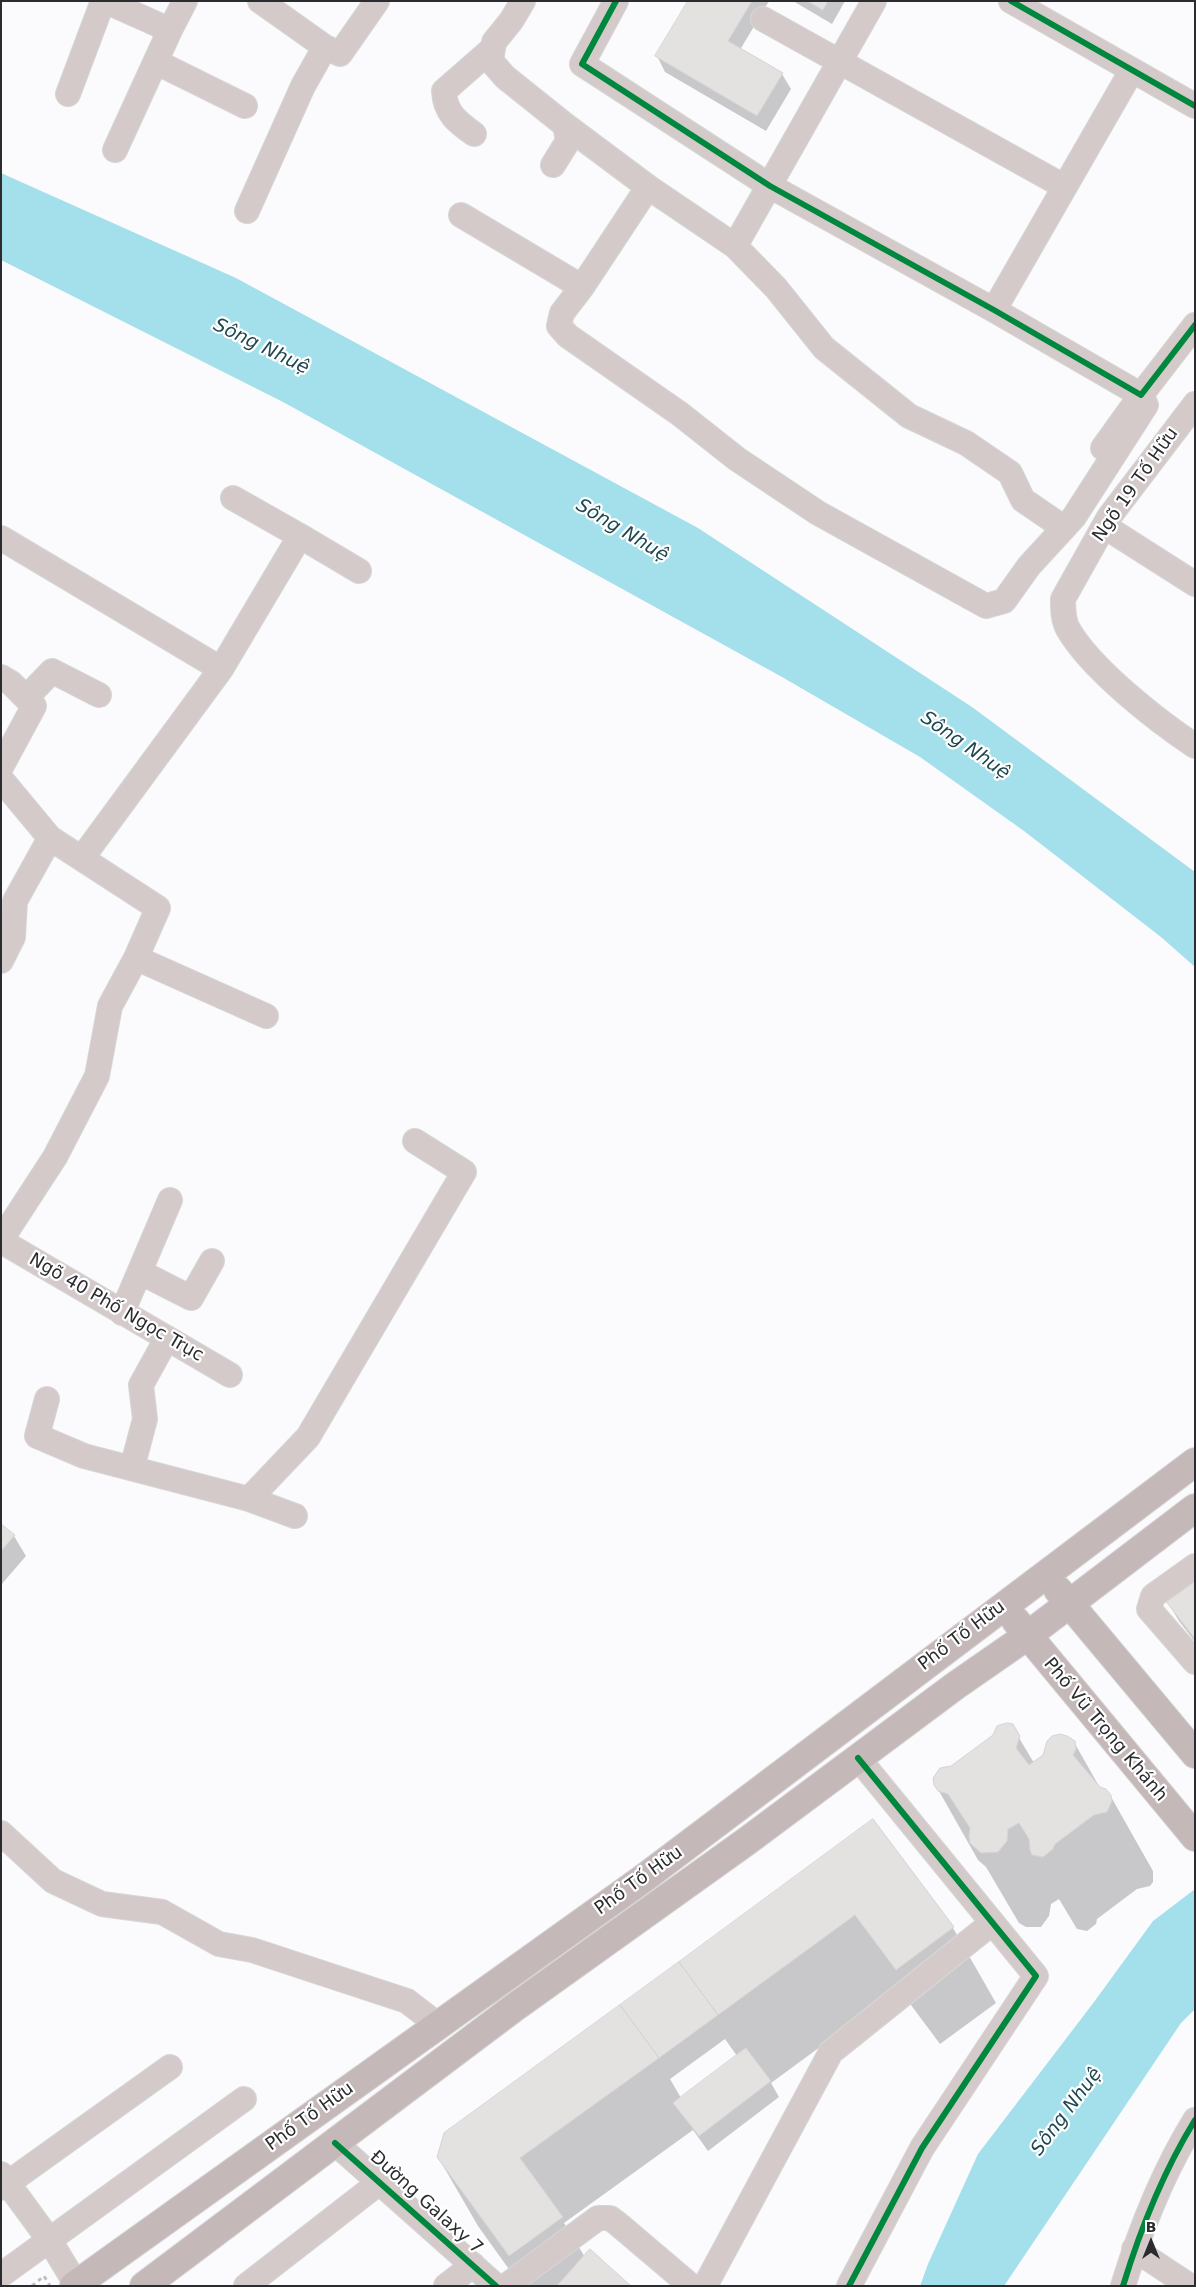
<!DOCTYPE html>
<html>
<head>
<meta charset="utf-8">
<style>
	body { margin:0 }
	#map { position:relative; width:1196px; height:2287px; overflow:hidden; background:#fbfbfd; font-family:"DejaVu Sans",sans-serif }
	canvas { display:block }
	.frame { position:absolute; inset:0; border:2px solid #2b2c2f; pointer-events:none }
	.north { position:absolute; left:1126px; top:2217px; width:50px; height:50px; -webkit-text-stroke:4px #fff; paint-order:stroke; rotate:0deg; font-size:14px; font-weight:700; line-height:20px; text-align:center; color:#2b2c2f }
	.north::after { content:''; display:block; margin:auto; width:18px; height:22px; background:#2b2c2f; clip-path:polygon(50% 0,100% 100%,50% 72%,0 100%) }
</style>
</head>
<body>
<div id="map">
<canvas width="1196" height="2287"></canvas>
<div class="frame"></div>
<div class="north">B</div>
</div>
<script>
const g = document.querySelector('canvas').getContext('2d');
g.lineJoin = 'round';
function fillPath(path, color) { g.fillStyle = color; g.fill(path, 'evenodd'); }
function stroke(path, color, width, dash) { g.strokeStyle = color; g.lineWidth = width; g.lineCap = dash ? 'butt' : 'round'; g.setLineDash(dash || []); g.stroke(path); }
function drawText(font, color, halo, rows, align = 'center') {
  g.font = font + ' "DejaVu Sans",sans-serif'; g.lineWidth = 4.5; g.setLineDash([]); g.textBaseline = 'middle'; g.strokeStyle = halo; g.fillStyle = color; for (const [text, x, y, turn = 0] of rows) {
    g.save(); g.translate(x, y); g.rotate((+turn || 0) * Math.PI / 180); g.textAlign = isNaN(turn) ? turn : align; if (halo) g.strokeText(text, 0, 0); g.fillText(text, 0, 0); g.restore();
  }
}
fillPath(new Path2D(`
	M1,173L236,278L698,528L972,707L1195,872V967L1161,937L1024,831L920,757L782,677L283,402L1,260Z
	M1195,1889V2009L1181,2023L1004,2286H920L928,2264L978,2154L1094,2002L1153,1921Z`), '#a3e0ec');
fillPath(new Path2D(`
	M689,1H769L740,50L782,74L791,89L766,131L665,72L657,56Z
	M793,1H845L832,24Z
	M1,1525L14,1536L26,1556L1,1585Z
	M1195,1579V1642L1179,1621L1167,1601Z
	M1002,1725L1012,1726L1034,1763L1074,1742L1100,1788L1110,1795L1153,1871V1882L1150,1886L1137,1889L1097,1919L1096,1924L1087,1931L1077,1929L1059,1899L1051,1904L1049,1916L1041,1927H1026L1019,1923L986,1867L978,1860L935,1784L936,1773L945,1767H951L994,1735L995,1731Z
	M873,1821L953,1928L996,2003L940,2044L899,1989L771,2083L779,2097L708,2151L693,2130L564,2223L585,2257L629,2286H521L478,2226L438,2157ZM725,2039L737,2056L681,2098L670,2079Z`), '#0003');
const building = new Path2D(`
	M688,1H752L728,41L783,73L757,116L655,56Z
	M808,1H828L823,10Z
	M1,1524L15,1535L1,1551Z
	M1195,1578V1639L1165,1600Z
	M1008,1723L1013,1724L1020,1736L1016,1748L1029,1765L1043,1755L1047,1741L1052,1736L1060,1734L1067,1736L1075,1741L1076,1749L1073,1755L1100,1787L1106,1789L1111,1795L1112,1801L1107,1812L1094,1815L1055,1844L1053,1849L1043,1857L1032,1855L1030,1850L1029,1839L1019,1823L1008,1829L1007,1841L998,1852L981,1853L970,1843L969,1835L970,1828L948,1794L938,1791L934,1785L933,1778L940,1768L951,1766L993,1735L997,1726Z
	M873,1819L954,1927L896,1970L855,1915L718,2015L679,1962Z
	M679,1962L718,2015L659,2058L620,2005Z
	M620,2005L659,2058L520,2158L563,2217L509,2256L437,2157L444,2133Z
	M746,2048L771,2081L699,2136L673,2103Z
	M590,2249L631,2286H557Z`);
fillPath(building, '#e3e2e1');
stroke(building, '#d5d4d4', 1);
const minor = new Path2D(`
	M105,1L170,30
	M523,1L511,21L494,42L491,61L505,77L565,125L568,141L553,165
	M616,1L582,64L770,186L994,310L1141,395L1195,325
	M1011,1L1195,106
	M763,19L1065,187
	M325,47L340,54L377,1
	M156,62L245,106
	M68,94L103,1
	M565,125L648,187L735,246L776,288L824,348L909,416L966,443L1010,473L1023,500L1064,528
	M474,134C457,122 445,113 444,91L492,49
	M115,150L170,30L185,1
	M648,187L582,287L562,313L559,326L568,336L680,414L737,459L818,513L986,606L1004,601L1029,566L1074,517L1146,405L1141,395L1103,448
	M247,211L303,86L325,47L260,1
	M461,215L582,287
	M735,246L874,1
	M994,310L1132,70
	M1195,404L1109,517L1063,599C1063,609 1063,620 1068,629C1091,669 1156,720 1195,746
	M233,498L300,536
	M1104,526L1195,584
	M1,538L221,669
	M1,677L11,683L34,706L1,767
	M26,698L52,671L99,695
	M1,779L50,838L158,908L136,958L110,1006L97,1076L55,1157L1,1240
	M82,858L221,669L300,536L359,571
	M136,958L266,1016
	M1,961L13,937L15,901L50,838
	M1,1241L230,1375
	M140,1272L191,1298L212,1261
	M122,1313L170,1200
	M47,1399L37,1436L84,1456L249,1499L308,1437L464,1172L415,1141
	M132,1468L145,1419L141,1385L167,1338
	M249,1499L295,1516
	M1195,1566L1153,1596L1149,1609L1195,1662
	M1,1833L53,1881L102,1904L162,1912L219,1944L252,1950L407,2001L438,2025
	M335,2143L496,2286
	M1,2174L50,2241L76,2284
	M1,2188L170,2067
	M1134,2249L1190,2286
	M1,2275L244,2099
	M246,2286L380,2182
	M446,2286L473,2265
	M506,2286L598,2218H610L618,2224L691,2286
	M705,2286L831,2052L992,1923
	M849,2286L922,2148L1036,1976L858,1758
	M1123,2286C1141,2227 1163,2172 1195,2120`);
const major = new Path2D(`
	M1058,1590L1195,1754
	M1016,1621L1195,1837
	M74,2286L644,1878L1195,1462
	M144,2286L515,2007L747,1841L955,1686L1027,1636L1195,1508`);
stroke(minor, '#d6d6d8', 26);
stroke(major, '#d6d6d8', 30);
stroke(new Path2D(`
	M32,2286L44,2276L50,2286`), '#c2bcbd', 3, [4, 4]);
stroke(minor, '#d4cac9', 24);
stroke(major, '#c5b8b8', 28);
stroke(new Path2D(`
	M616,1L582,64L770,186L994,310L1141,395L1195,325
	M1011,1L1195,106
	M335,2143L496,2286
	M849,2286L922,2148L1036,1976L858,1758
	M1123,2286C1141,2227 1163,2172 1195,2120`), '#00873e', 6);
drawText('18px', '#2b2c2f', '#fff', [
	["Ngõ 19 Tố Hữu",1136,485,-55],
	["Ngõ 40 Phố Ngọc Trục",116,1308,30],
	["Phố Tố Hữu",962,1636,-37],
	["Phố Vũ Trọng Khánh",1105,1730,50],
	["Phố Tố Hữu",639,1881,-36],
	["Phố Tố Hữu",310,2117,-36],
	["Đường Galaxy 7",426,2203,42]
]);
drawText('italic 19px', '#20484f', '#fff', [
	["Sông Nhuệ",261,347,26],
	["Sông Nhuệ",622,531,31],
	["Sông Nhuệ",965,746,35],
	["Sông Nhuệ",1067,2112,-53]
]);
</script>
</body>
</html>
